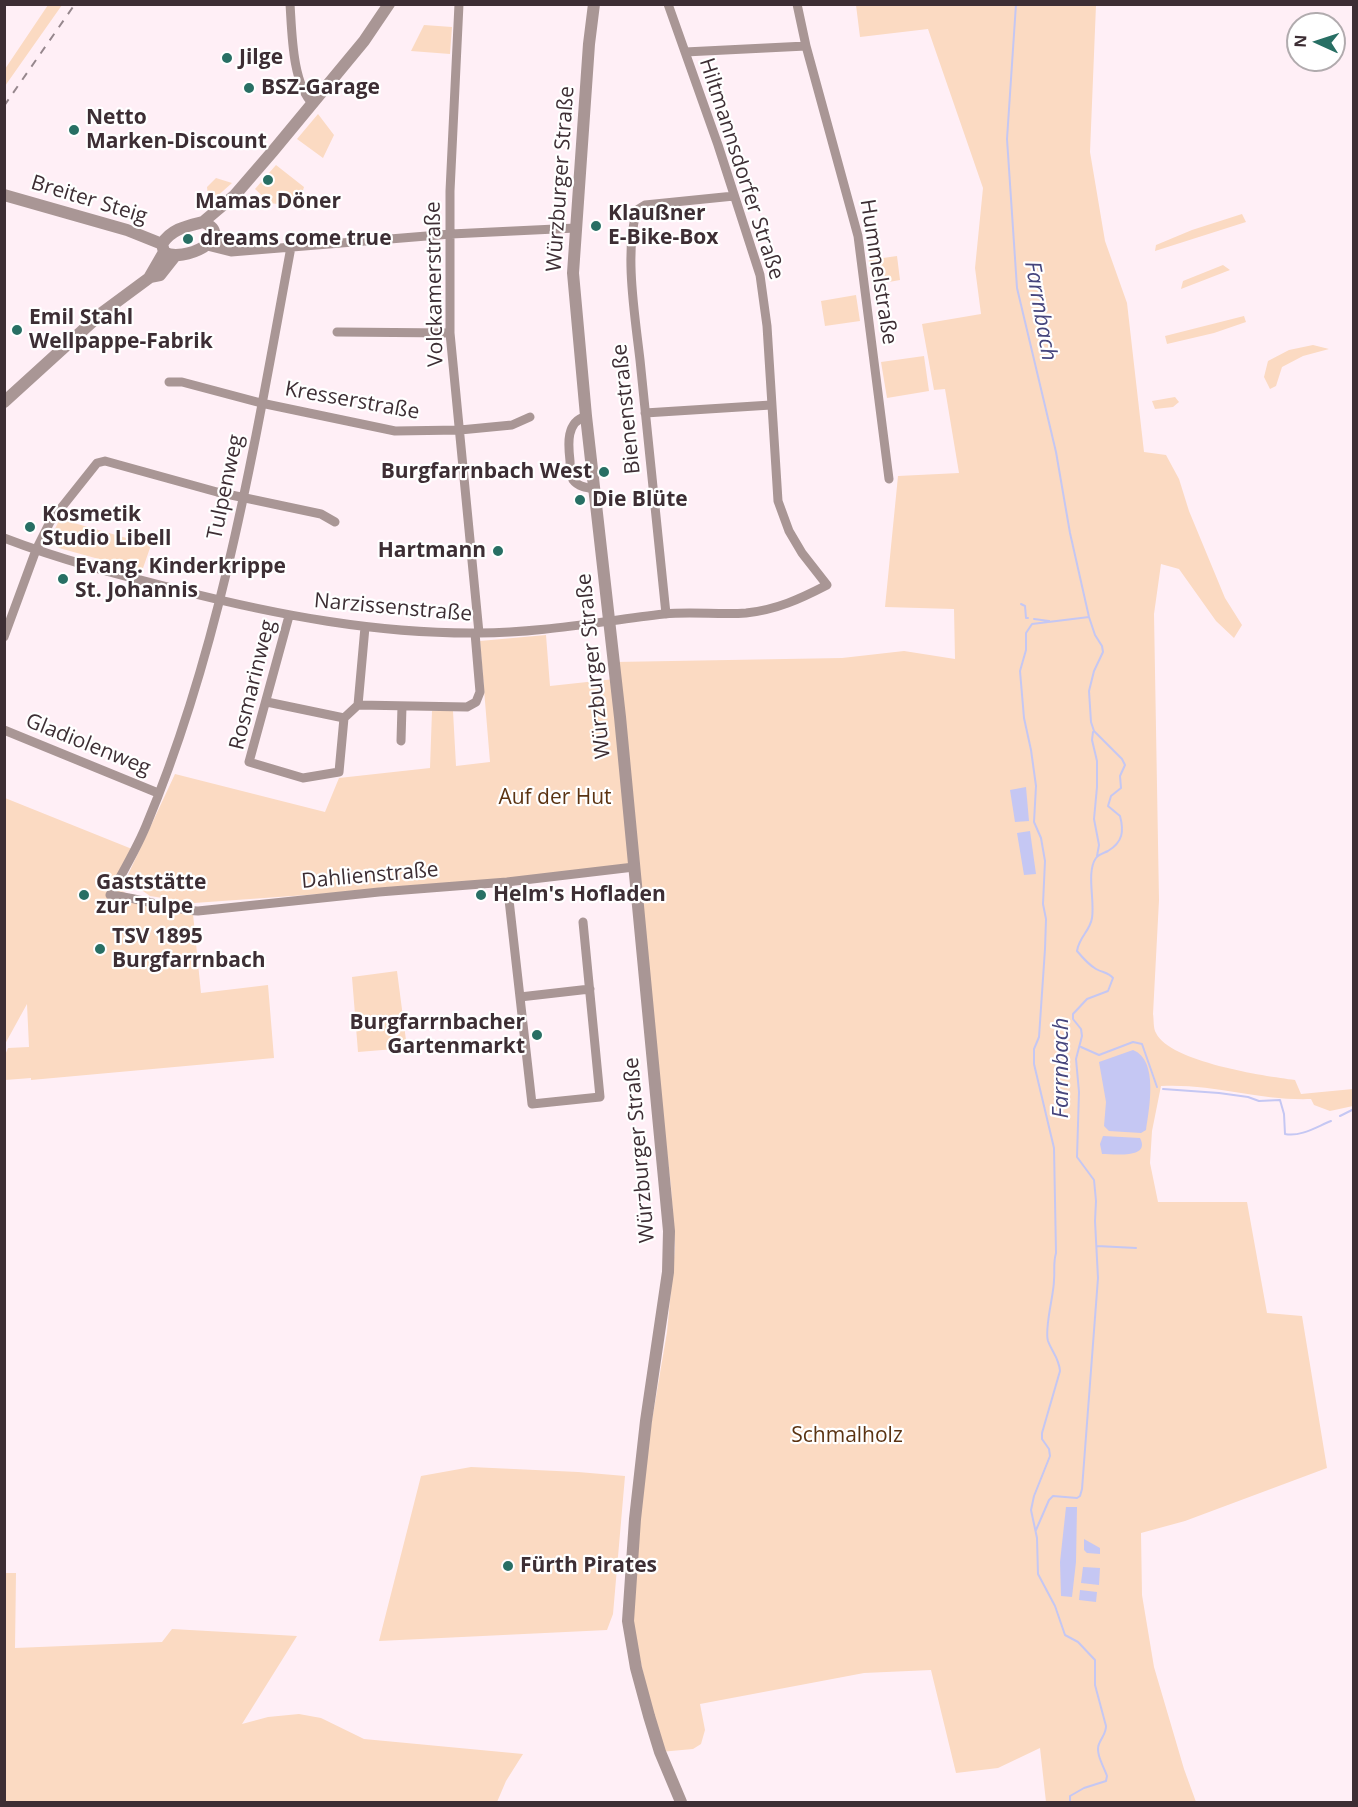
<!DOCTYPE html>
<html>
<head>
<meta charset="utf-8">
<style>
	body { margin:0 }
	#map { position:relative; width:1358px; height:1807px; overflow:hidden; background:#ffeff6; font-family:"Open Sans",sans-serif }
	canvas { display:block }
	.frame { position:absolute; inset:0; border:6px solid #3d2e34; pointer-events:none }
	.north { position:absolute; left:1286px; top:12px; width:60px; height:60px; box-sizing:border-box; background:#fff; border:2px solid #b1abae; border-radius:50%; rotate:273deg; font-size:16px; font-weight:700; line-height:24px; text-align:center; color:#3d2e34 }
	.north::after { content:''; display:block; margin:auto; width:21px; height:27px; background:#286f64; clip-path:polygon(50% 0,100% 100%,50% 72%,0 100%) }
</style>
</head>
<body>
<div id="map">
<canvas width="1358" height="1807"></canvas>
<div class="frame"></div>
<div class="north">N</div>
</div>
<script>
const g = document.querySelector('canvas').getContext('2d');
g.lineJoin = 'round';
function fillPath(path, color) { g.fillStyle = color; g.fill(path, 'evenodd'); }
function stroke(path, color, width, dash) { g.strokeStyle = color; g.lineWidth = width; g.lineCap = dash ? 'butt' : 'round'; g.setLineDash(dash || []); g.stroke(path); }
function drawText(font, color, halo, rows, align = 'center') {
  g.font = font + ' "Open Sans",sans-serif'; g.lineWidth = 4.5; g.setLineDash([]); g.textBaseline = 'middle'; g.strokeStyle = halo; g.fillStyle = color; for (const [text, x, y, turn = 0] of rows) {
    g.save(); g.translate(x, y); g.rotate((+turn || 0) * Math.PI / 180); g.textAlign = isNaN(turn) ? turn : align; if (halo) g.strokeText(text, 0, 0); g.fillText(text, 0, 0); g.restore();
  }
}
fillPath(new Path2D(`
	M48,5H62L5,86V69Z
	M856,5H1096L1090,152L1105,241L1127,303L1144,452L1166,455L1179,479L1189,511L1225,598L1242,625L1234,638L1216,621L1179,569L1161,564L1154,614L1159,900L1153,1014C1154,1019 1153,1028 1156,1033C1170,1062 1264,1076 1295,1080L1301,1094L1353,1089V1106L1330,1111L1314,1105L1311,1099C1261,1101 1211,1083 1161,1086L1152,1131L1150,1163L1158,1202H1247L1267,1313L1302,1316L1327,1468L1185,1521L1141,1533L1142,1595L1154,1667L1184,1769L1196,1802H1046L1040,1748L998,1768L956,1773L931,1670L864,1673L700,1704L705,1730L701,1744L693,1749L660,1752L632,1621L643,1473L667,1332L675,1247L671,1187L657,1066L638,866L461,884L194,903L150,896L126,879L175,774L325,812L339,778L430,768L432,711H453L456,766L490,762L480,641L546,635L550,686L615,679V662L842,658L904,651L955,659L954,609L885,607L898,476L959,473L945,389L934,390L922,324L981,314L975,268L983,188L928,29L860,37Z
	M424,25L452,27L450,54L411,51Z
	M318,114L334,135L323,158L297,139Z
	M276,165L304,187L298,207L270,203L255,189Z
	M216,178L232,183L214,199L208,195L207,187Z
	M1242,214L1246,222L1155,251L1156,245L1192,230Z
	M897,256L900,280L872,285L869,260Z
	M1223,265L1230,270L1181,289L1183,281Z
	M856,295L860,321L825,326L821,301Z
	M1244,316L1246,322L1214,333L1167,344L1165,336Z
	M1313,345L1329,349L1303,356L1282,367L1276,386L1270,389L1264,377L1268,361L1289,350Z
	M924,356L929,391L887,398L881,362Z
	M1175,397L1179,402L1173,407L1155,409L1152,401Z
	M60,519L151,545L142,571L59,548L50,538Z
	M5,798L132,849L113,886L146,904L193,914L201,993L268,985L274,1058L31,1080V1078L5,1080V1055L8,1048L29,1047L27,1004L5,1044Z
	M397,971L407,1048L358,1052L352,977Z
	M471,1467L578,1472L625,1476L613,1614L607,1630L379,1641L421,1476Z
	M5,1573H16L15,1648L162,1642L172,1629L297,1636L242,1724L268,1717L299,1714L321,1718L364,1739L523,1754L506,1781L497,1802H5Z`), '#fbdac2');
fillPath(new Path2D(`
	M1026,787L1029,821L1015,822L1010,790Z
	M1030,831L1036,874L1024,875L1017,833Z
	M1133,1050C1159,1060 1149,1109 1146,1130L1141,1133L1109,1131L1104,1126L1106,1102L1099,1062Z
	M1103,1136L1140,1138C1151,1159 1114,1154 1102,1154L1100,1144Z
	M1066,1507H1077L1076,1562L1072,1597L1061,1596L1060,1562Z
	M1084,1539L1100,1548V1554L1087,1553L1084,1550Z
	M1083,1567L1100,1568L1099,1585L1081,1583Z
	M1080,1590L1097,1592L1096,1602L1079,1600Z`), '#c5c7f3');
stroke(new Path2D(`
	M1016,4L1007,139L1017,288L1056,452L1070,533L1089,617L1095,635L1102,646L1103,652L1094,671L1089,691L1091,722L1094,731L1122,759L1125,765L1120,776L1121,788L1111,796L1108,806L1120,816C1124,831 1123,842 1108,851C1104,853 1099,854 1096,858C1086,872 1095,901 1092,918C1090,931 1079,937 1077,951C1082,957 1089,965 1096,969C1103,973 1108,972 1113,978L1108,991L1087,999L1073,1014V1019L1081,1029L1082,1036L1076,1059L1079,1092L1077,1157L1094,1180L1096,1201L1095,1221L1098,1278L1082,1489L1080,1496L1077,1498L1053,1496L1049,1500L1036,1530
	M1021,604L1025,606L1026,618H1028
	M1034,619L1049,621
	M1093,732L1092,740L1097,761V787L1094,819L1099,845L1097,856
	M1081,1047L1099,1055L1133,1042L1142,1044L1157,1087
	M1163,1089L1219,1093L1248,1097L1259,1101L1280,1100L1284,1114L1285,1134C1301,1137 1316,1127 1331,1121
	M1340,1116L1354,1109
	M1097,1246L1136,1248
	M1070,1802V1796L1084,1788L1106,1781L1107,1776C1104,1767 1095,1753 1099,1744C1102,1736 1106,1734 1106,1726L1095,1685V1660L1078,1642L1065,1635L1055,1606L1038,1574L1037,1538L1031,1510L1034,1496L1050,1456L1049,1449L1042,1439V1433L1060,1371C1059,1358 1052,1352 1048,1341C1044,1328 1054,1295 1054,1280C1055,1270 1053,1263 1056,1253L1054,1148L1034,1064V1049L1039,1037L1045,949L1046,919L1043,904L1045,861L1041,838L1034,822L1036,786L1031,750L1024,718L1020,671L1026,650V633L1032,624L1089,617`), '#c5c7f3', 2);
stroke(new Path2D(`
	M290,4C292,32 292,84 313,104
	M459,4L450,191V333L479,633
	M797,4L806,46L858,236L889,479
	M685,52L806,46
	M214,235L221,242L244,248
	M207,246L231,252L451,234L576,228
	M291,247C255,442 223,642 146,826C136,850 123,872 110,895C140,898 168,909 198,911L379,892L507,882L634,867
	M337,332L450,333
	M169,382H182L261,403L395,431L460,430L512,425L530,417
	M645,413L771,405
	M586,416C566,422 568,444 570,461C570,467 570,475 573,480C578,487 588,488 595,489
	M4,538C61,560 120,575 179,590C277,615 377,634 479,633C541,633 602,621 664,614C691,611 719,615 746,613C776,610 800,599 827,585L802,553L789,531L778,501L767,326L760,275L718,145L668,4
	M666,614C657,529 648,444 640,360C635,316 624,251 637,210L645,205L734,196
	M289,616L249,762L303,778L339,772L344,718
	M4,637L36,550L50,522L97,463L105,461L217,492L321,514L335,522
	M267,702L344,718L358,705L467,707L476,702L480,692L475,633
	M358,705L365,627
	M4,730L158,793
	M401,741L402,706
	M507,882L532,1104L600,1097L583,922
	M520,997L590,989`), '#a99695', 9);
stroke(new Path2D(`
	M594,4L589,44L573,273L586,416L620,717L669,1231L668,1272L646,1421L635,1519L628,1621L636,1668L649,1716L660,1752L681,1802
	M4,195L127,230L162,244
	M203,222L235,195L273,151L364,41L389,4
	M203,222C238,237 182,264 164,252L162,244C171,229 187,226 203,222Z
	M150,277L160,275L175,256
	M4,402L103,312L149,278L164,252`), '#a99695', 12);
stroke(new Path2D(`
	M4,106L75,4`), '#96878d', 2, [8, 8]);
for (const [x, y, r, color] of [
	[227,58,6,"#286f64"],
	[249,88,6,"#286f64"],
	[74,130,6,"#286f64"],
	[268,180,6,"#286f64"],
	[596,226,6,"#286f64"],
	[188,239,6,"#286f64"],
	[17,330,6,"#286f64"],
	[604,472,6,"#286f64"],
	[580,500,6,"#286f64"],
	[30,527,6,"#286f64"],
	[498,551,6,"#286f64"],
	[63,579,6,"#286f64"],
	[84,895,6,"#286f64"],
	[481,895,6,"#286f64"],
	[100,949,6,"#286f64"],
	[537,1035,6,"#286f64"],
	[508,1566,6,"#286f64"]
]) { const dot = new Path2D(); dot.arc(x, y, r, 0, 2 * Math.PI); g.fillStyle = color; g.fill(dot); stroke(dot, '#fff', 2); }
drawText('bold 21px', '#3d2e34', '#fff', [
	["Jilge",239,58],
	["BSZ-Garage",261,88],
	["Netto",86,118],
	["Marken-Discount",86,142],
	["Mamas Döner",268,202,"center"],
	["Klaußner",608,214],
	["E-Bike-Box",608,238],
	["dreams come true",200,239],
	["Emil Stahl",29,318],
	["Wellpappe-Fabrik",29,342],
	["Burgfarrnbach West",592,472,"right"],
	["Die Blüte",592,500],
	["Kosmetik",42,515],
	["Studio Libell",42,539],
	["Hartmann",486,551,"right"],
	["Evang. Kinderkrippe",75,567],
	["St. Johannis",75,591],
	["Gaststätte",96,883],
	["zur Tulpe",96,907],
	["Helm's Hofladen",493,895],
	["TSV 1895",112,937],
	["Burgfarrnbach",112,961],
	["Burgfarrnbacher",525,1023,"right"],
	["Gartenmarkt",525,1047,"right"],
	["Fürth Pirates",520,1566]
], 'left');
drawText('21px', '#3d2e34', '#fff', [
	["Hiltmannsdorfer Straße",741,169,72],
	["Würzburger Straße",561,179,-86],
	["Breiter Steig",89,200,17],
	["Hummelstraße",878,272,81],
	["Volckamerstraße",435,284,-91],
	["Kresserstraße",352,401,10],
	["Bienenstraße",627,409,-96],
	["Tulpenweg",226,487,-78],
	["Narzissenstraße",393,608,5],
	["Würzburger Straße",594,666,-96],
	["Rosmarinweg",253,685,-76],
	["Gladiolenweg",88,745,22],
	["Dahlienstraße",370,876,-5],
	["Würzburger Straße",640,1150,-95]
]);
drawText('21px', '#5b3312', '#fff', [
	["Auf der Hut",555,798],
	["Schmalholz",847,1436]
]);
drawText('italic 22px', '#46457d', '#fff', [
	["Farrnbach",1040,311,80],
	["Farrnbach",1062,1068,-90]
]);
</script>
</body>
</html>
